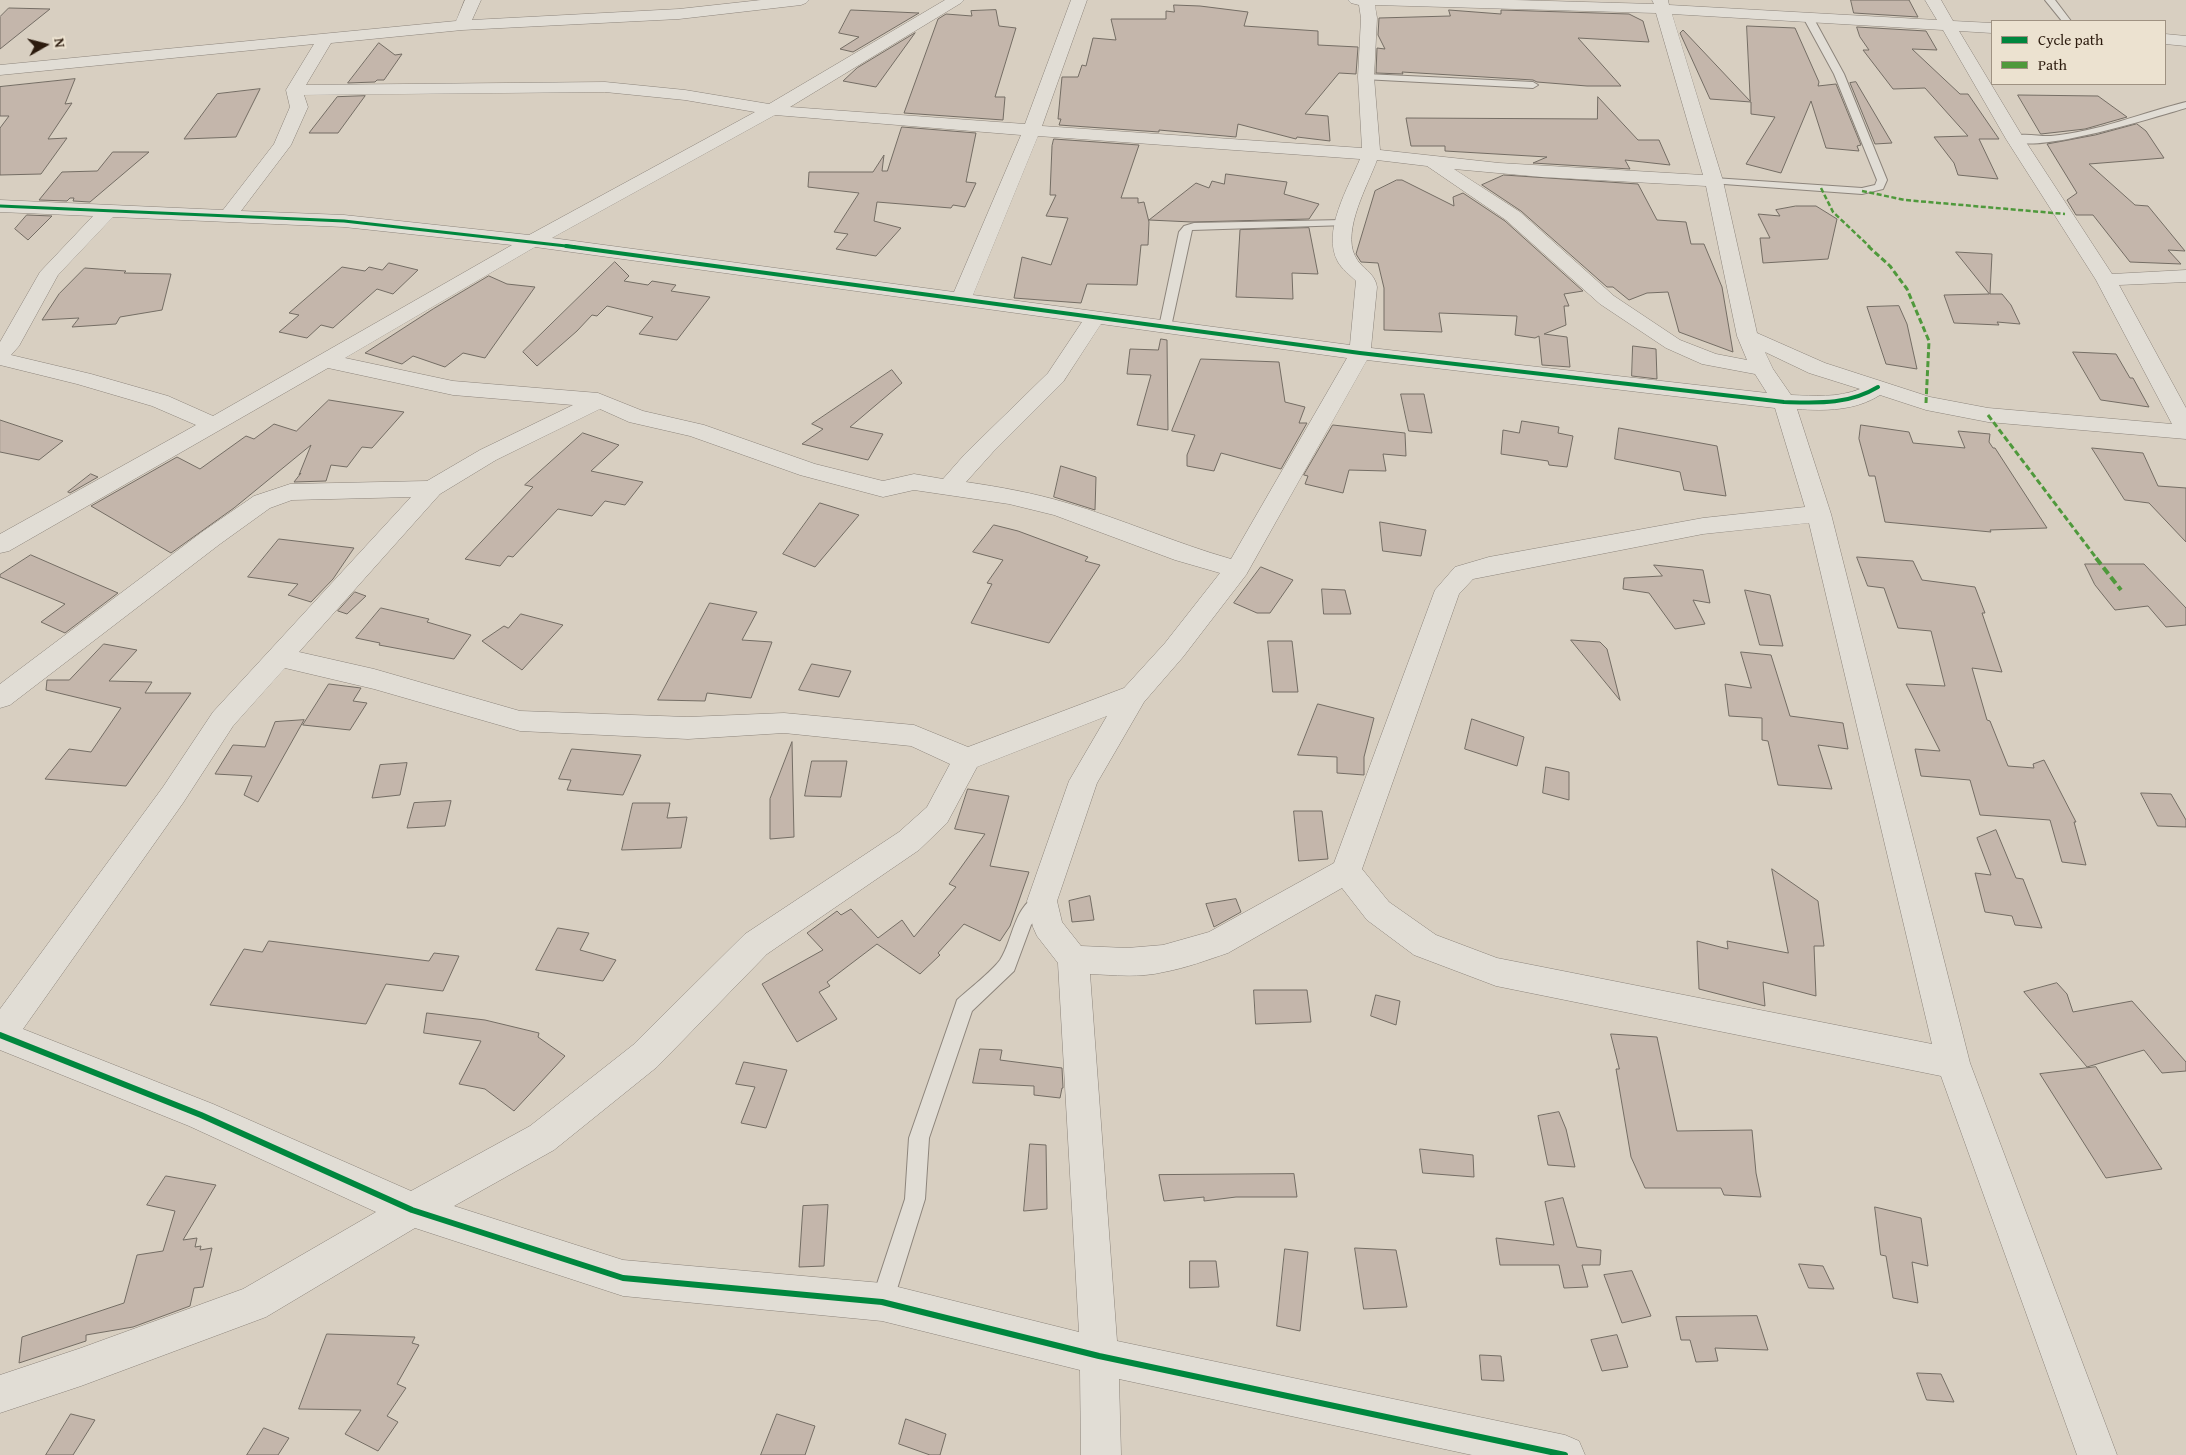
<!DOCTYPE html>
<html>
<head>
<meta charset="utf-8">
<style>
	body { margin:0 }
	#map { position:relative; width:2186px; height:1455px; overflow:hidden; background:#d8cfc1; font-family:"Gentium Book Plus",serif }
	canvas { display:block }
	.legend { position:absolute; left:1991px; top:20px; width:175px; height:65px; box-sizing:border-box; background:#ece2d0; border:1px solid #9f9282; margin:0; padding:6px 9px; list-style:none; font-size:15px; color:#2c1b0e }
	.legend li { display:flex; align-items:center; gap:10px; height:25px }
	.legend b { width:25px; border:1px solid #9f9282 }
	.north { position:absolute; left:20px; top:20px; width:50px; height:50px; -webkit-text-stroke:4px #ece2d0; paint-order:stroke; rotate:82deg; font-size:14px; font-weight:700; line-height:20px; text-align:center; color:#2c1b0e }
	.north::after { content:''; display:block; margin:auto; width:18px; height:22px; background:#2c1b0e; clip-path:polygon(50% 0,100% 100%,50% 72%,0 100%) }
</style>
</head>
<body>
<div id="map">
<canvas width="2186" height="1455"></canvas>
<ul class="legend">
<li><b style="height:6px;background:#00873e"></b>Cycle path</li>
<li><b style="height:6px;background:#4f993c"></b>Path</li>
</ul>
<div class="north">N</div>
</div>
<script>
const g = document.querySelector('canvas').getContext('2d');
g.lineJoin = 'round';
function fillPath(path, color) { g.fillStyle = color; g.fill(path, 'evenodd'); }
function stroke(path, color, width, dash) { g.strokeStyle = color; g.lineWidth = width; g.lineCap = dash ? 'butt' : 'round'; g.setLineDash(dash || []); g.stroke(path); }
const building = new Path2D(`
	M1851,0H1909L1918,17L1854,13Z
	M1174,5L1200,6L1248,12L1244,26L1318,31V45L1358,47L1356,74L1339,73L1305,114L1328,116L1330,141L1297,137L1296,139L1238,124L1236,137L1159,130V132L1059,125L1061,119H1058L1062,77H1078L1082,65L1086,66L1093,38L1116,40L1111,19H1166V11L1174,12Z
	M9,8L50,9L0,49V17Z
	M851,10L919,13L853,52L840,49L859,37L839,33Z
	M996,10L999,26L1016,28L995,97H1005L1003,120L904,113L938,19L946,14L972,16L971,11Z
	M1449,10L1501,14V10L1629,14L1643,21L1649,42L1578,38L1621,86H1587L1537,82L1533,80L1402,72L1403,74L1376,73L1377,48L1385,49L1378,35L1379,18L1450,16Z
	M1747,26L1795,28L1819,82L1818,86L1836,84L1861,145L1857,146L1859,151L1826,148L1811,101L1781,173L1746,164L1775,117L1751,114V102L1710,99L1680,33L1683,30L1750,101Z
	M1857,27L1926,31L1937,50L1912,49L1960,94H1968L1999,139H1979L1998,179L1958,175L1954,163L1934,137L1968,136L1925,88L1893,89L1863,50H1869L1860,37Z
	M915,33L876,87L843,81L857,68Z
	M379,43L395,55L402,54L384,80H377L375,82L348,83Z
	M75,79L65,104L72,103L48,139L67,138L41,174L0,175V128L9,116H0V87Z
	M1856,82L1892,143L1875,144L1850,83Z
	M260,89L236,137L184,139L217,94Z
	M2018,95L2098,96L2127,117L2085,129L2041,134Z
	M365,96L338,133H309L337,97Z
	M1598,97L1638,140H1659L1670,165L1625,160L1630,169L1533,163L1547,157L1445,151V146H1411L1406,118L1597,119Z
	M2137,124L2146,131L2164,158L2089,164L2135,205L2148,206L2185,251L2168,250L2181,264L2130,262L2093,215H2076L2067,200L2077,193L2047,144L2095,135Z
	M902,127L976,133L966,182L976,183L965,207L953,205L951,208L877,202L874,221L901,228L876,256L836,249L848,234L834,232L859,193L808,187L809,172H873L884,155L882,171H887Z
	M1054,139L1139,145L1121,198H1138V203L1144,202L1149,222L1148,245H1141L1137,285L1087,284L1081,303L1014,298L1022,257L1051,265L1068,218L1046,216L1056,195H1050L1052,146Z
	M113,152H149L90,202L73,201L74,198H70L67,201L39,200L62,172L97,171Z
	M1226,174L1287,182L1284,194L1319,204L1309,219L1192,222L1149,220L1196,183L1209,188L1212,181L1224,184Z
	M1504,175L1638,184L1657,220L1686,222L1691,244H1704L1722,287L1733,352L1679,332L1668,292L1647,293L1629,300L1613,287H1607L1521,211L1482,185Z
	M1397,180H1402L1454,206L1453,197L1463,193L1505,221L1583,291L1564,294L1569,306H1564L1566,325L1544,334L1567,337L1570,367L1542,365L1539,336L1535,338L1515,335L1517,316L1439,313L1442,332L1384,330V288L1378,263L1361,262L1356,254L1375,191Z
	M1796,206H1816L1837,219L1828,259L1763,263L1760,238H1770L1758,214L1780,216L1776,210Z
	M27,215L52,216L28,240L15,229Z
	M1309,228L1318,274L1292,273L1293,299L1236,297L1240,230Z
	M1956,252L1992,254L1990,294H2002L2011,305L2020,324L1997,322L1999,325L1954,323L1944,295L1989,294Z
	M615,262L629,276L624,281L648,285L652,281L676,285L671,291L710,297L677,340L639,334L653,317L607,306L597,316L592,315L577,331L537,366L523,352Z
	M389,263L418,270L393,294L377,289L333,328L321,325L307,338L279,332L299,315L289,313L342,267L365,271L369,267L382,270Z
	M85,268L126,271L124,273L171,274L162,310L120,317L116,324L72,327L79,318L42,320L59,294Z
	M489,276L507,284L535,287L485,358L463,353L445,367L413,356L402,364L365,353L433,309Z
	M1899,306L1907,324L1917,369L1886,364L1867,307Z
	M1161,339L1167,340L1168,430L1137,425L1151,375L1127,374L1130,349L1158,350Z
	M1633,346L1656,349L1657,379L1632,376Z
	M2073,352L2116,354L2130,378H2133L2149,407L2101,400Z
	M1201,359L1279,362L1285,402L1305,407L1299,423H1307L1281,469L1221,453L1214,471L1187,466V455L1195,435L1172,431Z
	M892,370L902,383L850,427L883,434L868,460L802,444L823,429L812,424Z
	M1401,394H1424L1432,433L1409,431Z
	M329,400L404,412L372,448L362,447L347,467L331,465L326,481L294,482L301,473L299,475L311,445L234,508L171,553L91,506L177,457L200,469L246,436L254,439L274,424L296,431Z
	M0,420L63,441L39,460L0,452Z
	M1522,421L1559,427L1558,433L1573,436L1567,467L1549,465L1548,461L1501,454L1503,430L1519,433Z
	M1333,425L1405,433L1406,456L1383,454L1386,471L1349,470L1343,493L1305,484L1308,476L1304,475Z
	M1861,425L1909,432L1913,443L1965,448L1958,431L1990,434L1989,442L1993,448H1995L2047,528L1990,530L1991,532L1885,522L1875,476H1869L1859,439Z
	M1619,428L1717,446L1726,496L1684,490L1680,472L1615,459Z
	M583,433L619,445L591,471L643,482L625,505L605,501L592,516L558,509L513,557L508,556L500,566L465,559L533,487L525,485Z
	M2092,448L2143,453L2158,486L2186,488V542L2149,503L2125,500Z
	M1061,466L1096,477L1095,510L1054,497Z
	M91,474L98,477L70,493L68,492Z
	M820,503L859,515L815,567L783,554Z
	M1380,522L1426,530L1421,556L1383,551Z
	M994,525L1018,531L1088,557L1085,561L1100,565L1049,643L971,623L992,584L987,583L1003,560L973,552Z
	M279,539L354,548L333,579L311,602L288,595L298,584L248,577Z
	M31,555L118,593L65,633L41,622L65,604L0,577V575Z
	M1857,557L1913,561L1922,580L1975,587L1985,613H1982L2002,672L1972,668L1987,720L1990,721L2008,766L2034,768L2033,764L2044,760L2076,822H2074L2086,865L2062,862L2050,820L1980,815L1970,780L1921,776L1915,749L1940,751L1906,684L1945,686L1931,631L1898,628L1884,588L1868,586Z
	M2085,564H2144L2186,608V625L2166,627L2148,606L2115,610L2095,585Z
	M1654,565L1703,570L1710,603L1693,600L1705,624L1675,629L1649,593L1623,589L1624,578L1662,576Z
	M1261,567L1293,580L1270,613H1257L1234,603Z
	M1322,589L1345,590L1351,614H1324Z
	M1745,590L1770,595L1783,646L1760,645Z
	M355,592L366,596L347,614L338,611Z
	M710,603L757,612L742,640L772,642L751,698L707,693L705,701L658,700Z
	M381,608L429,619L427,622L471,635L454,659L379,645L380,643L356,638Z
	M521,614L563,625L522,670L482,641L504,626L508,628Z
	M1571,640L1600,642L1607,649L1620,700Z
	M1268,641H1292L1298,692H1273Z
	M104,644L137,650L109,681L152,682L145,693H191L126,786L45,779L69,749L91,752L121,708L46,690L47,680H69Z
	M1741,652L1771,655L1790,716L1843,723L1848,749L1818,745L1832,789L1778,785L1768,741L1762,740V718L1729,716L1725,684L1751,688Z
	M812,664L851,671L839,697L799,690Z
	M329,684L361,688L353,701L367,703L350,730L303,725Z
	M1318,704L1374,718L1364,757V775L1337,773V757L1298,755Z
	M1472,719L1524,737L1517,766L1465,749Z
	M304,720L258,802L244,795L252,776L215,774L233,745L265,747L275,722Z
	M792,742L794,837L770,839V799Z
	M572,749L641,755L623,795L567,790L571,780L559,779Z
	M812,761H847L841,797L805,796Z
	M407,763L400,795L372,798L380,765Z
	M1546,767L1569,772V800L1543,793Z
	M968,789L1009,796L990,866L1029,872L1010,926L1000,941L964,924L938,953L940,955L920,974L877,944L827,982L830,986L819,992L837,1019L797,1042L762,984L823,950L807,933L837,911L841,915L851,909L878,938L902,920L914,937L956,887L949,884L985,834L955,829Z
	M2141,793L2171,794L2186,820V827L2158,826Z
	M451,801L445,826L407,828L414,803Z
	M633,803H670L667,818L687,817L681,848L622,850Z
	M1294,811H1322L1328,859L1299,861Z
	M1996,830L2016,878L2023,879L2042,928L2015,925L2012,916L1985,912L1975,873L1991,875L1977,838Z
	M1772,869L1818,901L1824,946H1814L1816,996L1763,982L1765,1006L1699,989L1697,941L1728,949L1727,941L1788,953Z
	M1090,896L1094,920L1072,922L1069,901Z
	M1236,899L1241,912L1214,927L1206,904Z
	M558,928L589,933L580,950L616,960L603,981L536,970Z
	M269,941L429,961L434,953L459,956L443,991L386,984L366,1024L210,1005L244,949L262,952Z
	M2057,983L2067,994L2073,1012L2132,1001L2186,1062V1071L2162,1073L2144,1050L2087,1067L2024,992Z
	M1254,990H1307L1311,1022L1256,1024Z
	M1376,995L1400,1001L1396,1025L1371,1016Z
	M427,1013L485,1020L539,1033L538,1037L565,1056L514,1111L485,1089L459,1084L481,1041L424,1033Z
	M1611,1034L1657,1037L1677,1131L1752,1130L1756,1173L1761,1197L1724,1195L1721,1188H1645L1631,1157L1616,1069H1619Z
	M980,1049L1002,1050L1000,1060L1062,1068L1063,1088H1062L1060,1098L1034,1095V1086L973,1083Z
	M744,1062L787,1070L766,1128L741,1123L755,1087L736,1084Z
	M2096,1067L2162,1169L2106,1178L2040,1074Z
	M1559,1112L1566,1129L1575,1167L1548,1165L1538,1116Z
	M1030,1144L1046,1145L1047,1209L1024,1211Z
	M1420,1149L1473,1155L1474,1177L1423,1173Z
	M1294,1174L1297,1197H1236L1204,1201V1197L1164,1201L1159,1175Z
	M166,1176L216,1185L183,1240L197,1238L195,1247L201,1246L200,1250L212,1248L203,1287L194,1288L190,1306L133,1327L86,1335V1341L19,1363L22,1337L124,1303L137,1255L163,1251L175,1211L147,1205Z
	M1563,1198L1577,1247L1601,1250L1600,1265H1582L1588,1287L1564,1288L1559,1265H1500L1496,1238L1554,1245L1545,1202Z
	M828,1205L824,1266L799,1267L803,1206Z
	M1875,1207L1921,1218L1928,1266L1912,1262L1918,1303L1893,1298L1886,1256L1881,1255Z
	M1355,1248L1396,1250L1407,1307L1364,1309Z
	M1285,1249L1308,1252L1300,1331L1277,1326Z
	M1190,1261H1216L1219,1287L1190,1288Z
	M1799,1264L1823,1266L1834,1289L1809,1288Z
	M1632,1271L1651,1316L1622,1323L1604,1275Z
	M1757,1316L1768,1350L1715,1348L1718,1361L1696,1362L1690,1340H1681L1676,1317Z
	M327,1334L415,1337L412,1343L419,1345L397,1384L406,1388L387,1416L398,1422L378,1451L345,1434L361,1410L299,1409Z
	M1617,1335L1628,1367L1602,1371L1591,1340Z
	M1480,1355L1501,1356L1504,1381L1482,1380Z
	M1917,1373L1941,1374L1954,1402L1927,1400Z
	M71,1414L95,1420L73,1455H46Z
	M777,1414L815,1426L805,1455H761Z
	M906,1419L946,1434L940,1455H930L899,1444Z
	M264,1428L289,1438L278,1455H247Z`);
fillPath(building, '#c4b6ab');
stroke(building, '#746d64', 1);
const lane = new Path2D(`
	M2045,0H2055L2071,21H2062Z
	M1809,16L1814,19L1844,74L1887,180L1883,189L1862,194L1710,183L1709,181L1710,179L1714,178L1862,188L1875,185L1877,180L1834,74L1804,19Z
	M1366,74L1533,82L1538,85L1533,88L1363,79L1361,77Z
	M2186,102V108C2158,116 2029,157 2010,139C2018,131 2040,137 2051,136C2097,132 2141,113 2186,102Z
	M1343,220L1349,223L1347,225L1192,230L1171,327L1165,331L1159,327L1179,232L1184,226L1194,223Z
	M1042,893L1048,896L1051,901L1031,925L1014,971L972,1011L929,1138L925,1199L893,1302L890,1310L882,1313L874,1310L871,1302L905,1199L909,1138L955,1006L957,1000C969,989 991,972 1000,960C1014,939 1013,904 1042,893Z`);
const street = new Path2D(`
	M465,0H481L472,20L679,9L761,0H809L806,3L801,5L679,19L462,30L331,43L306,85L605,82L685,90L769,104L945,0H964L961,3L790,107L1025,124L1071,0H1087L1042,126L1362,148L1358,77L1361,18L1359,5L1351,3L1348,0H1514L1654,4L1652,0H1668L1669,5L1937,20L1925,0H1941L1953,21L1992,23V33L1959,31L2024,139L2112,274L2186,270V282L2119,285L2186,408V439L1988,422L1926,410L1880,395C1855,411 1825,411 1797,409L1831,514L1970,1063L2117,1455H2077L1941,1076L1496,986L1414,955L1367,920L1342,888L1228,953C1207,960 1186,968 1164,972C1140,978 1114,975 1090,974L1117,1341L1565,1435L1579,1441L1585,1455H1472L1119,1379L1121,1455H1081L1080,1370L882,1321L623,1296L415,1228L266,1317L81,1386L0,1413V1375L81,1348L243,1289L376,1212L189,1126L0,1050V1009L163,787L213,712L411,497L292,500L270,508L220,544L10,705L0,708V684L202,532L254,496L290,484L427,481L480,450L573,405L453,395L328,368L9,551L0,553V534L196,425L152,406L77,384L0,365V342L40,272L93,216L0,212V200L223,210L274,144L290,107L286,90L314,44L0,75V65L456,21ZM1375,5L1656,13L1703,175L1499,163L1380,150L1374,77L1377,18ZM1672,14L1943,30L2006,139L2096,280L2172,424L1988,408L1930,397L1825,363L1757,333L1723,181ZM605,92L685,100L755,112L529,235L344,215L241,211L291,145L308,107L304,95ZM775,115L1021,135L954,292L552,238ZM1038,136L1360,159C1349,186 1321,232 1338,262C1342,269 1350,275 1356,281L1350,345L973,295ZM1377,160L1427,166L1506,220L1600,304L1666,348L1702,364L1755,374L1767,393L1371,348L1377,287C1375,272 1361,269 1355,256C1342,230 1368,185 1377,160ZM1454,169L1542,177L1706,186L1737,336L1747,360L1716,354L1680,340L1614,296L1520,212ZM113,217L344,227L512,245L213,416L168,396L91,374L11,355L19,346L58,275ZM535,247L1082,322L1048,373L965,454L943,479L914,474L883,481L815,464L704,425L643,411L598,393L453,381L345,358ZM1101,324L1347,358L1231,559C1175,543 1122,519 1067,503C1034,493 1000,487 966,482L993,452L1063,382ZM1765,352L1809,373L1860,389C1837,398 1814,396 1791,395L1773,369ZM1367,360L1775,408L1805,507L1703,518L1489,557L1455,567L1435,590L1334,863L1209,932L1163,945L1127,948L1081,946L1062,922L1057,901L1097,783L1144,702L1183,657L1246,575ZM600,409L629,422L690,436L800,475L883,497L914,490L1009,504L1054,515L1175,560L1220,573L1165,643L1124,688L968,747L914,725L784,713L688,717L520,711L374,669L299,652L440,494L496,460ZM1809,523L1932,1044L1497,958L1436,935L1389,902L1362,869L1459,594L1473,579L1703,534ZM285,668L374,689L520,731L688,739L784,733L911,746L950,764L927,807L899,832L745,934L633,1045L530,1126L411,1191L213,1104L23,1029L183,803L233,726ZM1107,716L1069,781L1027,901L1033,927L1037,936L1058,963L1079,1332L882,1283L623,1260L454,1206L554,1150L657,1067L767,954L919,850L947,823L977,767Z
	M2165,34L2186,36V46L2165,44Z`);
stroke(lane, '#8d857c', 2);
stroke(street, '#8d857c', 1);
fillPath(lane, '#e1ddd5');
fillPath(street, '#e1ddd5');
stroke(new Path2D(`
	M1821,188L1833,212L1870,247
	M1862,191L1905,200L2065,214`), '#4f993c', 2.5, [5, 2.5]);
stroke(new Path2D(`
	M1868,246L1890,266L1907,289L1929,341L1926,403
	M1988,415L2097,559`), '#4f993c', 3, [6, 3]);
stroke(new Path2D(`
	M2096,558L2121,590`), '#4f993c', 4, [8, 4]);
stroke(new Path2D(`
	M0,206L344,221L575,247`), '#00873e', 3);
stroke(new Path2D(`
	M566,246L1360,353L1784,402C1818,403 1848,405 1878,387`), '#00873e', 4);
stroke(new Path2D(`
	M0,1035L201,1115L412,1210L623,1278L882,1302L1099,1356L1565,1455`), '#00873e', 6);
</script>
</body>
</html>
